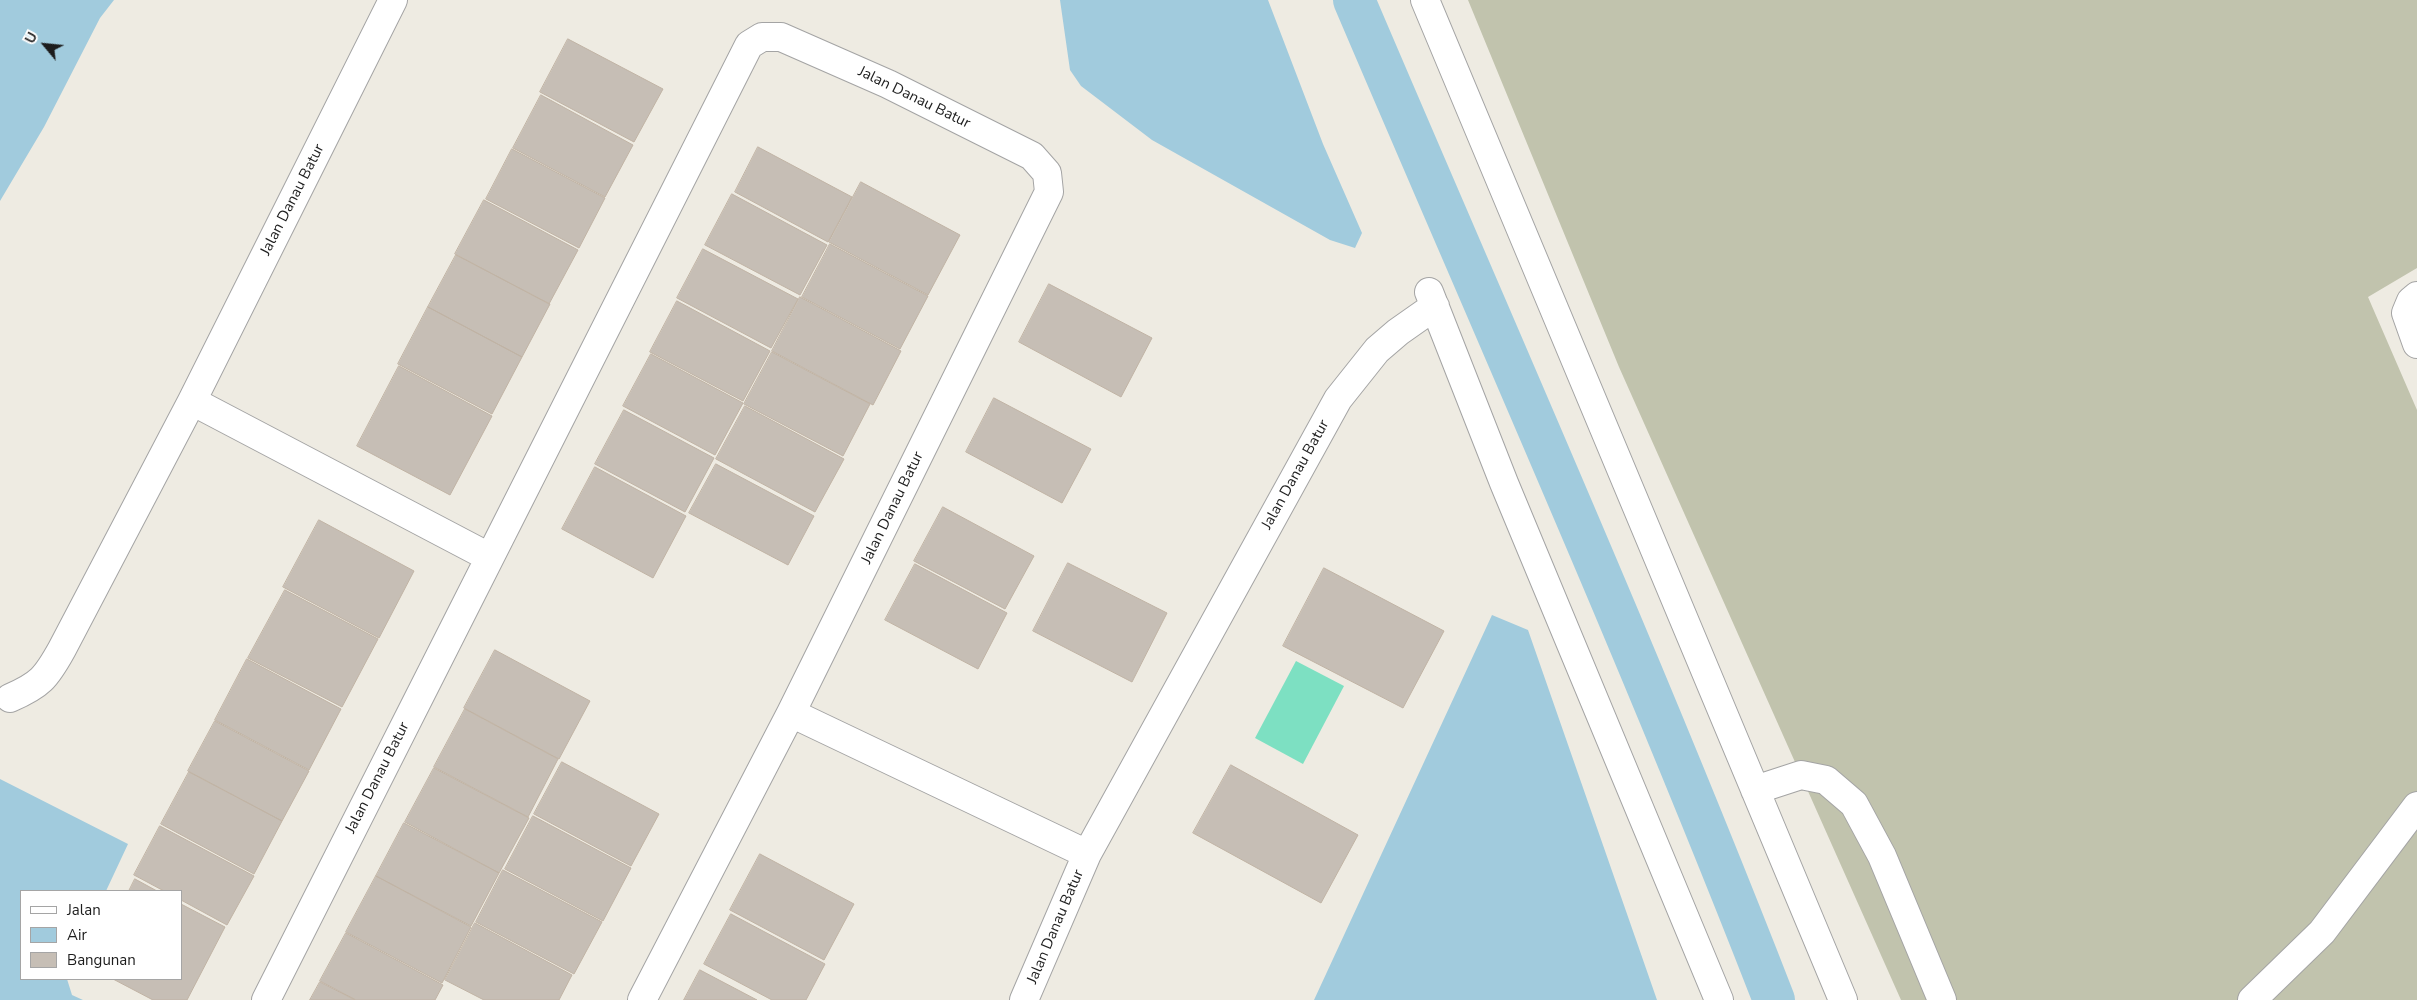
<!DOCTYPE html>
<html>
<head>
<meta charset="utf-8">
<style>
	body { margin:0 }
	#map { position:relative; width:2417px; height:1000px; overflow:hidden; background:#eeebe2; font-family:"Nunito Sans",sans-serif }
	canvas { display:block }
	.legend { position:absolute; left:20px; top:890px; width:162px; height:90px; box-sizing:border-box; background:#fff; border:1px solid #a5a5a5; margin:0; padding:6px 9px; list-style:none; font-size:15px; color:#1d1d1d }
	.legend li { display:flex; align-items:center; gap:10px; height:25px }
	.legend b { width:25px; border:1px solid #a5a5a5 }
	.north { position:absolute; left:20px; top:20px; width:50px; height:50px; -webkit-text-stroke:4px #fff; paint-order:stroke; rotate:298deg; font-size:14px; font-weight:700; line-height:20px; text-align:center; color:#1d1d1d }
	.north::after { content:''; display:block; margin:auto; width:18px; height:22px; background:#1d1d1d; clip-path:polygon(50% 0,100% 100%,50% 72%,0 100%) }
</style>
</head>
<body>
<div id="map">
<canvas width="2417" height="1000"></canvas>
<ul class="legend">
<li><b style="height:6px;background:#fff"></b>Jalan</li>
<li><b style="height:14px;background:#a1cbdd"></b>Air</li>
<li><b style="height:14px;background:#c6beb5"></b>Bangunan</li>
</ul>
<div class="north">U</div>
</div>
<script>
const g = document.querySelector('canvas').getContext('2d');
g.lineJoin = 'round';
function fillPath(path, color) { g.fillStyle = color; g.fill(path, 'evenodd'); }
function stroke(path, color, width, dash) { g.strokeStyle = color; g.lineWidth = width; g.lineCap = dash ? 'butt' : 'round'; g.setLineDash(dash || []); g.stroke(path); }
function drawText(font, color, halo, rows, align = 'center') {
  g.font = font + ' "Nunito Sans",sans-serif'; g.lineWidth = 4.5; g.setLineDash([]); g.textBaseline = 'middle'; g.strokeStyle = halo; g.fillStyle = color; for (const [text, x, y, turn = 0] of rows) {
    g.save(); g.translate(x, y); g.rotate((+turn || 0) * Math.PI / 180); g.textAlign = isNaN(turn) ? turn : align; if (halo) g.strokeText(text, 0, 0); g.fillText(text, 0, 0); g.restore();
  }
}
fillPath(new Path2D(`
	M1468,0H2417V268L2368,297L2417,410V1000H1901L1619,367Z`), '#c1c3ad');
fillPath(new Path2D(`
	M1296,661L1344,686L1303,764L1255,738Z`), '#7de0c2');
fillPath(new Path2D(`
	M0,0H114L100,18L44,127L0,201Z
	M1060,0H1268L1323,144L1362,233L1355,248L1330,240L1152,140L1081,86L1070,70Z
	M1492,615L1528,630L1657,1000H1314Z
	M0,779L128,844L106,891H21V979H67L72,995L83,1000H0Z`), '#a1cbdd');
stroke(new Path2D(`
	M1354,0C1496,333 1643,663 1774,1000`), '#a1cbdd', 42);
const building = new Path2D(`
	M568,39L663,89L634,142L540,92Z
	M541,95L633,145L605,197L513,148Z
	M758,147L852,197L828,242L735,192Z
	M512,149L605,198L579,248L486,199Z
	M861,182L960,235L928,295L829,242Z
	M732,194L827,245L800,295L705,245Z
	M484,200L578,250L549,304L455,254Z
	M830,244L928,296L900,349L802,297Z
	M703,249L798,299L771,348L677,298Z
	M456,255L550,304L522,357L428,307Z
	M1049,284L1152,338L1121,397L1019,342Z
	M800,297L901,351L873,405L772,351Z
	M677,301L770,351L743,401L650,352Z
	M428,307L522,357L492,414L398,364Z
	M772,352L870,404L843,456L744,404Z
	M651,354L743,403L715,455L623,406Z
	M399,366L492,416L450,495L357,446Z
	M994,398L1091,449L1062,503L966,452Z
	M745,406L844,459L815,512L716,459Z
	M624,410L714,458L685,512L595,464Z
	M716,464L814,516L788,565L689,513Z
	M595,467L686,516L653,578L562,529Z
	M943,507L1034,556L1005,609L914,561Z
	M319,520L414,571L379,638L283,587Z
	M1068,563L1167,613L1132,682L1033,631Z
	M915,564L1007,613L978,669L885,620Z
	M1324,568L1444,631L1403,708L1283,646Z
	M285,590L378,639L342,707L248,658Z
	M495,650L590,701L559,759L464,708Z
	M247,659L341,709L309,770L215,720Z
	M465,709L558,759L528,817L434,767Z
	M215,721L309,771L282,821L188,771Z
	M562,762L659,814L631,866L534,814Z
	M1231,765L1358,835L1321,903L1193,833Z
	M434,768L529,818L499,873L405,822Z
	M189,772L282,821L254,874L161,824Z
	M533,816L631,868L603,921L505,869Z
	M404,823L499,873L471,926L376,876Z
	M160,826L254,876L227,925L181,900V891H164L134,875Z
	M760,854L854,904L824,960L730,910Z
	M503,870L602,922L574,974L476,922Z
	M376,876L471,927L442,983L346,932Z
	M135,879L157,891H129Z
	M181,904L225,927L187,1000H153L113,979H181Z
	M731,914L825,964L806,1000H772L704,964Z
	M475,923L572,975L559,1000H484L445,980Z
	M346,933L443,985L435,1000H356L320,981Z
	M700,970L757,1000H684Z
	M320,982L355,1000H310Z`);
fillPath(building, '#c6beb5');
stroke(building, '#c0b3a4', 1);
const minor = new Path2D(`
	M1425,0L1843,1000
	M1429,292L1504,483L1719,1000
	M2417,296L2411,301L2406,313L2417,344
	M192,401L489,557
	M10,698C40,685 46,678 62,649L192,401L393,0
	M791,713L1087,854
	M1755,790L1801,775L1826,780L1854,804L1882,856L1942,1000
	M266,1000L749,45L762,37H781L888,84L1032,156L1047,173L1049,192L791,713L642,1000
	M1024,1000L1087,854L1338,399L1377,350L1398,332L1435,306
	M2252,1000L2322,932L2417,806`);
stroke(minor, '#a4a4a4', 30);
stroke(minor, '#fff', 28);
drawText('15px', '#1d1d1d', '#fff', [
	["Jalan Danau Batur",914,98,26],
	["Jalan Danau Batur",293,200,-63],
	["Jalan Danau Batur",1296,475,-61],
	["Jalan Danau Batur",893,508,-64],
	["Jalan Danau Batur",378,778,-63],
	["Jalan Danau Batur",1056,927,-67]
]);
</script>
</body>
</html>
